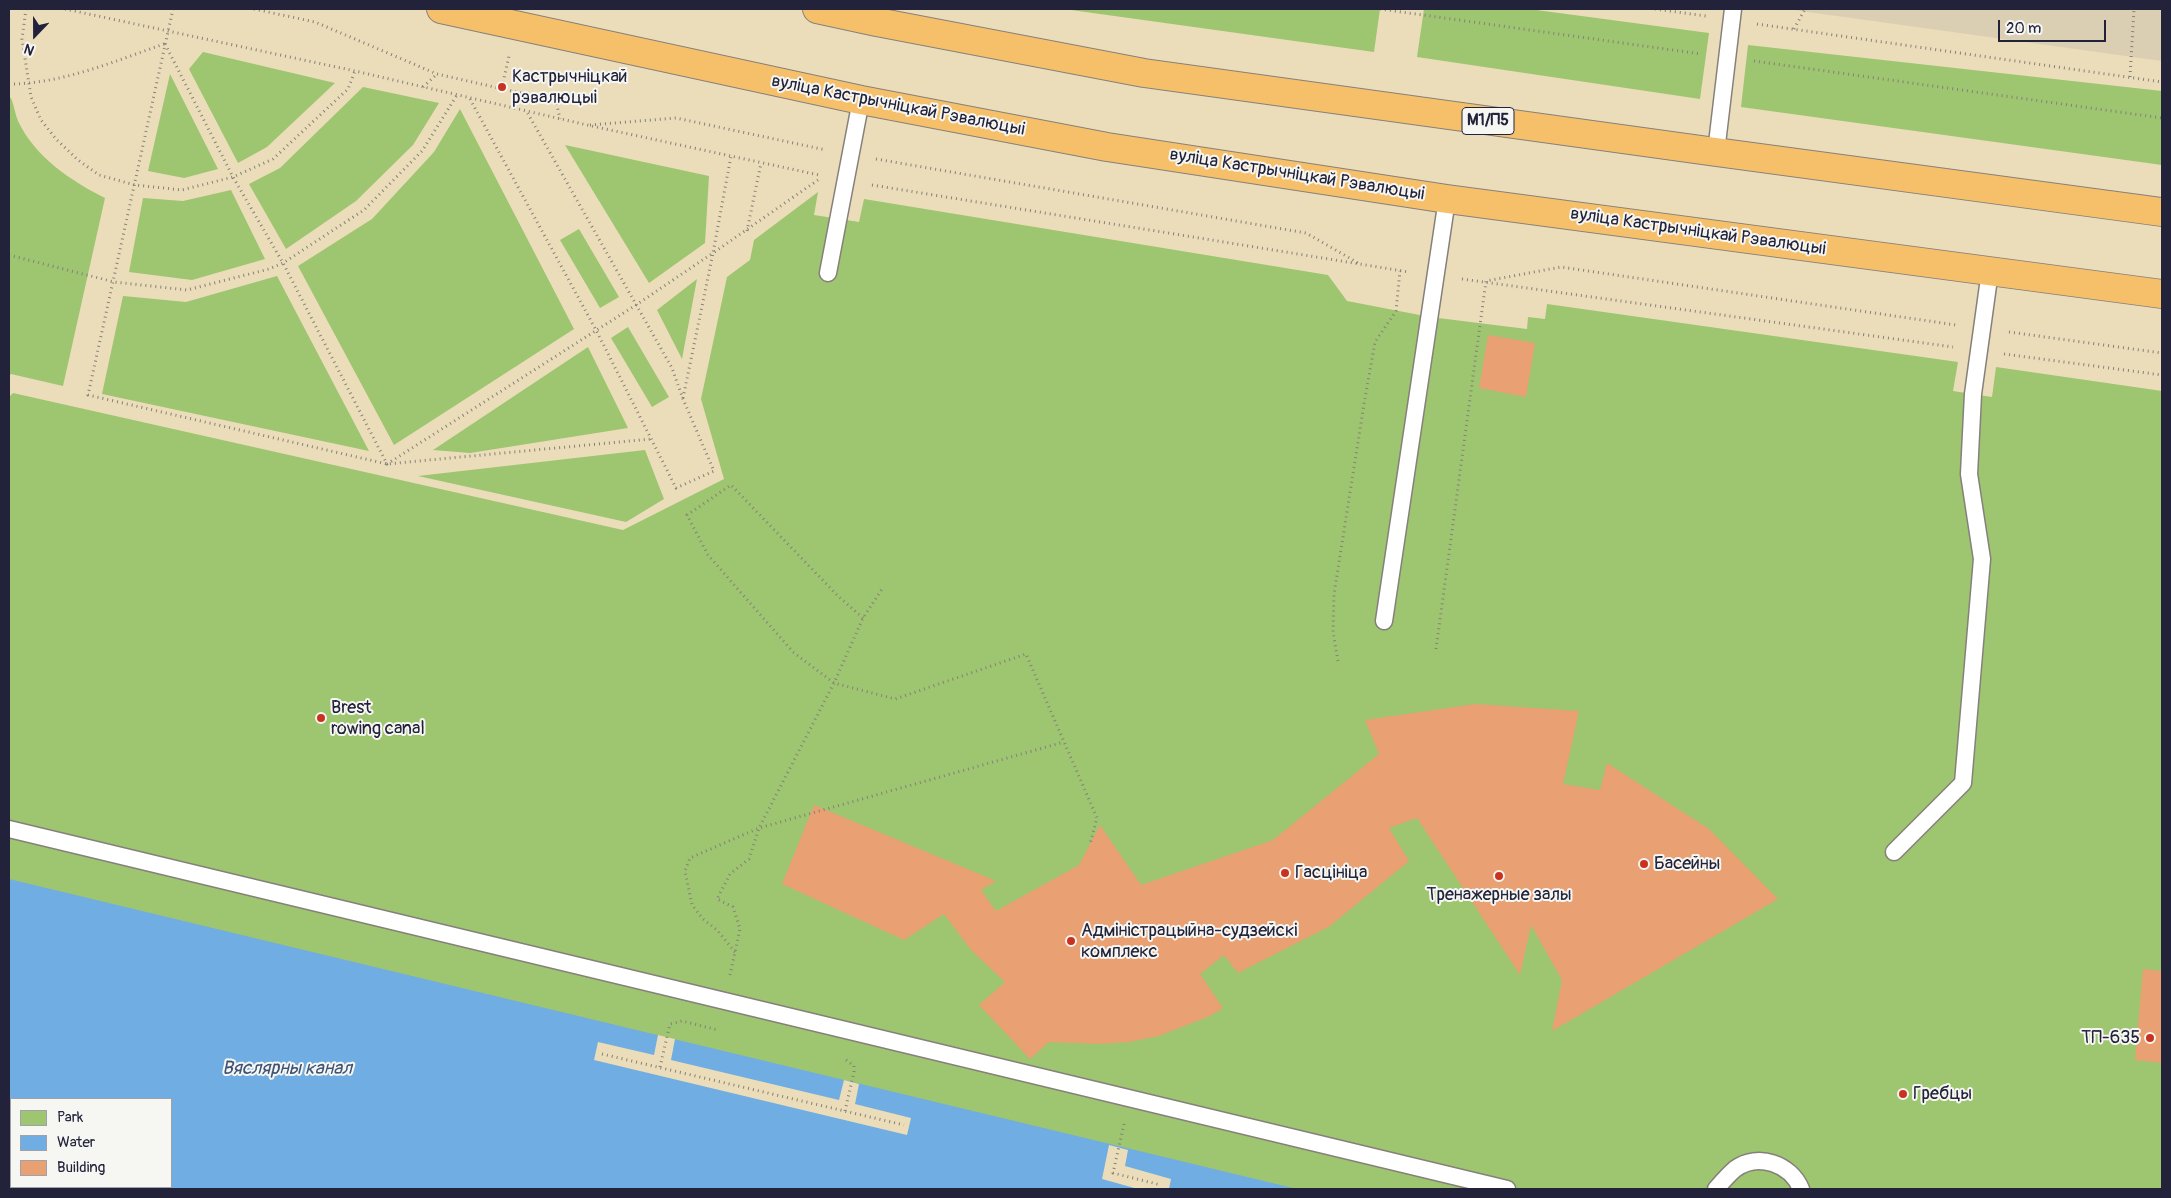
<!DOCTYPE html>
<html>
<head>
<meta charset="utf-8">
<style>
	body { margin:0 }
	#map { position:relative; width:2171px; height:1198px; overflow:hidden; background:#ebddba; font-family:Pangolin,sans-serif }
	canvas { display:block }
	.frame { position:absolute; inset:0; border:10px solid #22223b; pointer-events:none }
	.legend { position:absolute; left:10px; top:1098px; width:162px; height:90px; box-sizing:border-box; background:#f6f6f2; border:1px solid #a1a1a9; margin:0; padding:6px 9px; list-style:none; font-size:15px; color:#22223b }
	.legend li { display:flex; align-items:center; gap:10px; height:25px }
	.legend b { width:25px; border:1px solid #a1a1a9 }
	.north { position:absolute; left:10px; top:10px; width:50px; height:50px; -webkit-text-stroke:4px #f6f6f2; paint-order:stroke; rotate:202deg; font-size:14px; font-weight:700; line-height:20px; text-align:center; color:#22223b }
	.north::after { content:''; display:block; margin:auto; width:18px; height:22px; background:#22223b; clip-path:polygon(50% 0,100% 100%,50% 72%,0 100%) }
	.scale { position:absolute; left:1998px; top:20px; width:108px; height:22px; box-sizing:border-box; border:2px solid #22223b; border-top:0; padding-left:6px; font-size:15px; line-height:18px; white-space:nowrap; color:#22223b; -webkit-text-stroke:4px #f6f6f2; paint-order:stroke }
</style>
</head>
<body>
<div id="map">
<canvas width="2171" height="1198"></canvas>
<div class="frame"></div>
<ul class="legend">
<li><b style="height:14px;background:#9ec570"></b>Park</li>
<li><b style="height:14px;background:#6fade2"></b>Water</li>
<li><b style="height:14px;background:#e9a072"></b>Building</li>
</ul>
<div class="north">N</div>
<div class="scale">20 m</div>
</div>
<script>
const g = document.querySelector('canvas').getContext('2d');
g.lineJoin = 'round';
function fillPath(path, color) { g.fillStyle = color; g.fill(path, 'evenodd'); }
function stroke(path, color, width, dash) { g.strokeStyle = color; g.lineWidth = width; g.lineCap = dash ? 'butt' : 'round'; g.setLineDash(dash || []); g.stroke(path); }
function drawText(font, color, halo, rows, align = 'center') {
  g.font = font + ' Pangolin,sans-serif'; g.lineWidth = 4; g.setLineDash([]); g.textBaseline = 'middle'; g.strokeStyle = halo; g.fillStyle = color; for (const [text, x, y, turn = 0] of rows) {
    g.save(); g.translate(x, y); g.rotate((+turn || 0) * Math.PI / 180); g.textAlign = isNaN(turn) ? turn : align; if (halo) g.strokeText(text, 0, 0); g.fillText(text, 0, 0); g.restore();
  }
}
fillPath(new Path2D(`
	M1786,9H2162V61Z`), '#dacfb2');
fillPath(new Path2D(`
	M1064,9H1380L1374,52Z
	M1424,9H1529L1709,33L1700,99L1417,57Z
	M1748,45L2162,91V165L1741,107Z
	M203,52L335,83L267,147L238,163L189,69Z
	M170,74L218,169L184,178L148,171Z
	M363,87L439,103L413,145L356,201L286,249L249,184L280,168Z
	M9,98H11C14,105 15,114 18,121C35,157 71,181 105,198L63,386L11,374L9,376Z
	M460,109L574,329L394,445L298,266L372,219L434,152Z
	M565,145L709,176L705,243L649,283Z
	M231,190L265,259L192,280L129,272L143,198L183,201Z
	M818,192L814,215L859,222L864,199L1328,275L1347,301L1430,317L1527,329L1528,317L1545,319L1547,304L1958,362L1953,391L1992,397L1996,367L2162,391V1189H9V397L13,393L623,530L724,479L701,399L727,277L750,260L754,240ZM11,1099H171V1187H11Z
	M579,229L619,297L600,308L560,240Z
	M277,276L369,451L102,394L123,296L186,302Z
	M697,279L682,359L657,310Z
	M628,327L669,397L652,407L611,338Z
	M588,347L628,428L470,453L433,450Z
	M645,450L664,499L626,522L418,476Z`), '#9ec570');
fillPath(new Path2D(`
	M9,879L1297,1189H9ZM11,1099H171V1187H11Z`), '#6fade2');
fillPath(new Path2D(`
	M658,1035L675,1039L671,1060L839,1100L844,1080L859,1084L855,1104L911,1118L907,1135L594,1060L598,1042L654,1055Z
	M1109,1145L1128,1150L1125,1166L1171,1179L1169,1189H1138L1102,1179Z`), '#ebddba');
fillPath(new Path2D(`
	M1488,335L1535,343L1526,397L1479,388Z
	M1475,704L1579,711L1563,784L1600,790L1607,763L1709,829L1778,899L1552,1031L1562,980L1531,925L1520,975L1417,818L1389,828L1409,861L1330,926L1238,973L1224,955L1200,974L1223,1008L1210,1016L1159,1036L1129,1042L1099,1044L1049,1042L1030,1059L979,1005L1005,982L971,950L944,914L904,940L782,884L814,805L996,881L981,890L996,911L1079,865L1100,825L1141,885L1273,840L1379,754L1365,720Z
	M2143,969L2162,971V1063L2135,1060Z`), '#e9a072');
const lane = new Path2D(`
	M1716,152L1733,9
	M828,273L861,100
	M1384,621L1447,199
	M9,829L1507,1189
	M1894,852L1963,783L1982,559L1969,474L1973,394L1990,271
	M1716,1189C1722,1182 1728,1175 1735,1169C1758,1152 1791,1164 1801,1189`);
const highway = new Path2D(`
	M441,9L861,100L1107,147L1447,199L2162,294
	M817,9L877,22L1144,73L1716,152L2162,212`);
stroke(lane, '#86807a', 19);
stroke(highway, '#86807a', 30);
stroke(new Path2D(`
	M26,9L22,39L31,97L41,120L56,139L78,160L99,175L135,185L182,190L233,177L273,159L348,89L355,71
	M65,9L355,71L587,125L819,175
	M173,9L88,395L387,464L651,439
	M254,9L315,22L437,74L556,101L560,119
	M1380,9L1701,54
	M1655,9L1706,16
	M1757,24L2162,82
	M1794,29L1805,9
	M165,44L233,177L283,263L387,464L636,305L713,253L731,156
	M1754,61L2162,118
	M2130,77L2134,9
	M9,84C62,84 115,61 164,44
	M423,87L437,74
	M502,87L509,56
	M470,99L596,330L676,488L714,471L683,399L672,368L527,112
	M590,125L676,118L826,150
	M876,159L1306,233L1360,264
	M872,185L1409,272
	M747,231L761,163
	M9,255L114,282L187,290L269,269L283,263L364,210L422,151L457,95
	M1462,279L1953,347
	M2009,332L2162,353
	M2004,354L2162,375
	M683,398L713,253L818,180
	M863,618L838,596L731,485L687,515L708,555L793,652L834,683L895,699L1026,654L1097,818L1090,844
	M1436,649L1486,281L1561,267L1956,325
	M1338,661L1333,632L1334,594L1364,404L1375,342L1396,311L1400,271
	M735,952L717,930L703,919L692,905L685,871L690,858L759,828L1064,742
	M730,975L740,929L733,907L717,899L730,874L749,859L759,828L834,683L863,618L882,589
	M602,1054L904,1125
	M660,1067L670,1024L682,1021L718,1030
	M845,1111L854,1072V1066L845,1059
	M1124,1124L1113,1173L1161,1185`), '#86807a', 3, [1, 4]);
stroke(lane, '#fff', 16);
stroke(highway, '#f6c06b', 28);
for (const [x, y, r, color] of [
	[502,87,5,"#c8321e"],
	[321,718,5,"#c8321e"],
	[1644,864,5,"#c8321e"],
	[1285,873,5,"#c8321e"],
	[1499,876,5,"#c8321e"],
	[1071,941,5,"#c8321e"],
	[2150,1038,5,"#c8321e"],
	[1903,1094,5,"#c8321e"]
]) { const dot = new Path2D(); dot.arc(x, y, r, 0, 2 * Math.PI); g.fillStyle = color; g.fill(dot); stroke(dot, '#f6f6f2', 2); }
for (const [x, y, w] of [
	[1488,121,52]
]) { const box = new Path2D(); box.roundRect(x - w / 2, y - 13.5, w, 27, 4); g.fillStyle = '#f6f6f2'; g.fill(box); stroke(box, '#22223b', 1); }
drawText('bold 16px', '#22223b', null, [
	["М1/П5",1488,121]
]);
drawText('18px', '#22223b', '#f6f6f2', [
	["Кастрычніцкай",512,77],
	["рэвалюцыі",512,98],
	["Brest",331,708],
	["rowing canal",331,729],
	["Басейны",1654,864],
	["Гасцініца",1295,873],
	["Тренажерные залы",1499,895,"center"],
	["Адміністрацыйна-судзейскі",1081,931],
	["комплекс",1081,952],
	["ТП-635",2140,1038,"right"],
	["Гребцы",1913,1094]
], 'left');
drawText('18px', '#22223b', '#f6f6f2', [
	["вуліца Кастрычніцкай Рэвалюцыі",898,106,11],
	["вуліца Кастрычніцкай Рэвалюцыі",1297,175,9],
	["вуліца Кастрычніцкай Рэвалюцыі",1698,232,8]
]);
drawText('italic 19px', '#3d5375', '#f6f6f2', [
	["Вяслярны канал",287,1069]
]);
</script>
</body>
</html>
